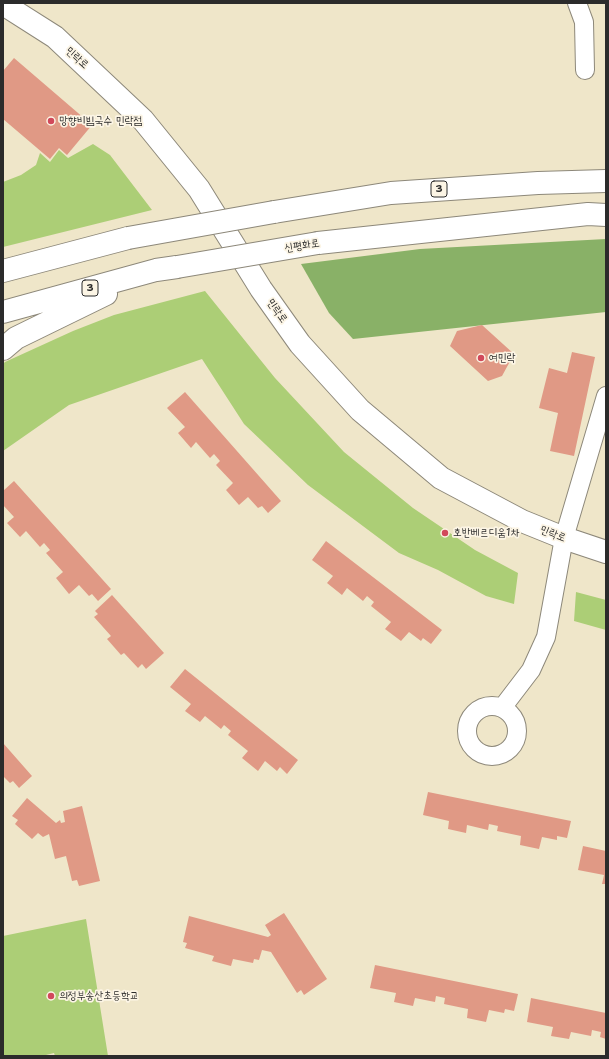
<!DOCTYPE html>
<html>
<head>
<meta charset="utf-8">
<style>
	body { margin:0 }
	#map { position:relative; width:609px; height:1059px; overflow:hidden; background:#efe6c9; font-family:"Shantell Sans",sans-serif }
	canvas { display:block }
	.frame { position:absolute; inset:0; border:4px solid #2b2b2b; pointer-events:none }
</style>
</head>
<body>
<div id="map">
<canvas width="609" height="1059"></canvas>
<div class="frame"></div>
</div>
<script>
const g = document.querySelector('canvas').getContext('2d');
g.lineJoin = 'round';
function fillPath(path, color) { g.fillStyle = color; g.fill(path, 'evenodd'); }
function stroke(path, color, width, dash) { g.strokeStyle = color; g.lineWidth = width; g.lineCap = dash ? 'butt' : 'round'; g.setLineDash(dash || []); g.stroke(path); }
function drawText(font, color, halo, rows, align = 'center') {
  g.font = font + ' "Shantell Sans","Poor Story",sans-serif'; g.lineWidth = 3.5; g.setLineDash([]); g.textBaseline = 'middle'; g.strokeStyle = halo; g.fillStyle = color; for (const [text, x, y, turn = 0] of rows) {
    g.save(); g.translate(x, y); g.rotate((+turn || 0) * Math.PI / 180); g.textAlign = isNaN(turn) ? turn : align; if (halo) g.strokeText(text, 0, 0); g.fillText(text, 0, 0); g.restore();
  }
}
fillPath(new Path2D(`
	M93,144L110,155L152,210L3,247V182L21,175L36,165L40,153L50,162L59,150L68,158Z
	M205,291L275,378L344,452L413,508L475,550L518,573L514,604L486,596L438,570L399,553L308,485L244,424L202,359L69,405L3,451V364L5,362L73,331L114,315Z
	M576,592L606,600V630L574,621Z
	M86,919L108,1056H55L54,1053L42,1056H3V936Z`), '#acce76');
fillPath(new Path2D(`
	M606,239V312L353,339L329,313L301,264L420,249Z`), '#89b167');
fillPath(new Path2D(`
	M14,58L92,125L67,155L59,148L50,159L3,119V71Z
	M482,325L514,354L502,376L488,381L450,346L457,331Z
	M572,352L595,357L574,456L550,451L558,413L539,408L549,368L567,373Z
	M185,392L281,501L268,513L262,506L258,508L248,497L239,505L226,490L233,483L216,465L220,461L214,454L210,458L196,442L191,448L178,433L185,427L167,408Z
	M14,481L111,589L98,601L92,594L89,596L79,585L69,594L56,578L63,572L46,553L50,550L44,543L40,547L26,531L20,537L7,523L14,517L3,505V491Z
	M326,541L442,630L431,644L423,638L421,641L409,632L401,641L385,629L391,622L371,606L374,602L367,596L363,601L347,588L342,595L327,583L333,576L312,560Z
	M112,595L164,653L146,669L142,664L138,668L124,653L121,655L107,639L111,636L94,617L98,614L95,611Z
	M185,669L298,760L287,774L280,767L277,771L265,761L258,771L242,758L248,751L228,735L231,731L224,725L221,729L205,716L200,722L185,711L191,704L170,687Z
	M3,743L32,776L19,788L13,781L10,783L3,776Z
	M428,792L571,821L567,838L557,836V840L542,837L539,849L520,845L521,836L497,831L498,826L489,824L488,830L467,825L466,833L448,829L449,821L423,815Z
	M27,798L56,823L60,820L61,823L65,822L63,811L82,806L100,881L79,886L77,880L72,881L66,856L55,859L49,834L43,837L38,833L32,839L15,824L18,820L12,816Z
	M583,846L606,851V884H602L604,875L578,870Z
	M284,913L327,979L304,995L301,990L297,993L271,952L262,950L259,960L254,959L253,963L233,959L231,966L212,961L214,956L185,948L187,943L183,942L189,916L268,937L271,935L265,925Z
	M375,965L518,994L514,1011L505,1009L504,1013L489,1010L486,1022L467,1018L468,1009L444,1004L445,998L436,996L435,1002L415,998L413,1006L394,1002L396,993L370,988Z
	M531,998L606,1013V1039L600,1037L601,1032L592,1030L591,1036L571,1032L569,1039L551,1036L553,1027L527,1022Z`), '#e09985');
const minor = new Path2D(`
	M577,3L584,22L585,70
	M467 731a25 25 0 1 1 50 0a25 25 0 1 1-50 0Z
	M502,708L531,670L546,637L564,538L606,396`);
const major = new Path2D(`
	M3,4L55,37L143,120L199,189L261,289L300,344L360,410L441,478L522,521L564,538L606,552`);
const highway = new Path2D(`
	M274,212L391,193L538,183L606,181
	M318,243L588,214L606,215
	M3,271L128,238
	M3,312L156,270L177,267
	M3,349L16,338L106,294`);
stroke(minor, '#8d887a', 20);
stroke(major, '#8d887a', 24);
stroke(highway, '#8d887a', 24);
stroke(minor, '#fff', 18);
stroke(major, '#fff', 22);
stroke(highway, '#fff', 22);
const highwayBridge = new Path2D(`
	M128,238L274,212
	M177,267L318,243`);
stroke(highwayBridge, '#8d887a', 24, []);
stroke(highwayBridge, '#fff', 22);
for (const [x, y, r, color] of [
	[51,121,4,"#d1495b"],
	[481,358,4,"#d1495b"],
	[445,533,4,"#d1495b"],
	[51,996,4,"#d1495b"]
]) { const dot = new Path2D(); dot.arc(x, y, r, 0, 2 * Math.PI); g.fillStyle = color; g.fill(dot); stroke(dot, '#fcf5e5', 1.5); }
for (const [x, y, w] of [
	[439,189,16],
	[90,288,16]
]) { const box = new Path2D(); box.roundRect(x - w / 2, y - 8, w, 16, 3); g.fillStyle = '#fcf5e5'; g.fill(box); stroke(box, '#2b2b2b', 1); }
drawText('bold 10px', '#2b2b2b', null, [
	["3",439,189],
	["3",90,288]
]);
drawText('11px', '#2b2b2b', '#fcf5e5', [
	["민락로",77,58,42],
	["신평화로",302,246,-9],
	["민락로",277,311,55],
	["민락로",553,534,22]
]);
drawText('11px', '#2b2b2b', '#fcf5e5', [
	["망향비빔국수 민락점",59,121],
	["여민락",489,358],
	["호반베르디움1차",453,533],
	["의정부송산초등학교",59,996]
], 'left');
</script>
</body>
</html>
